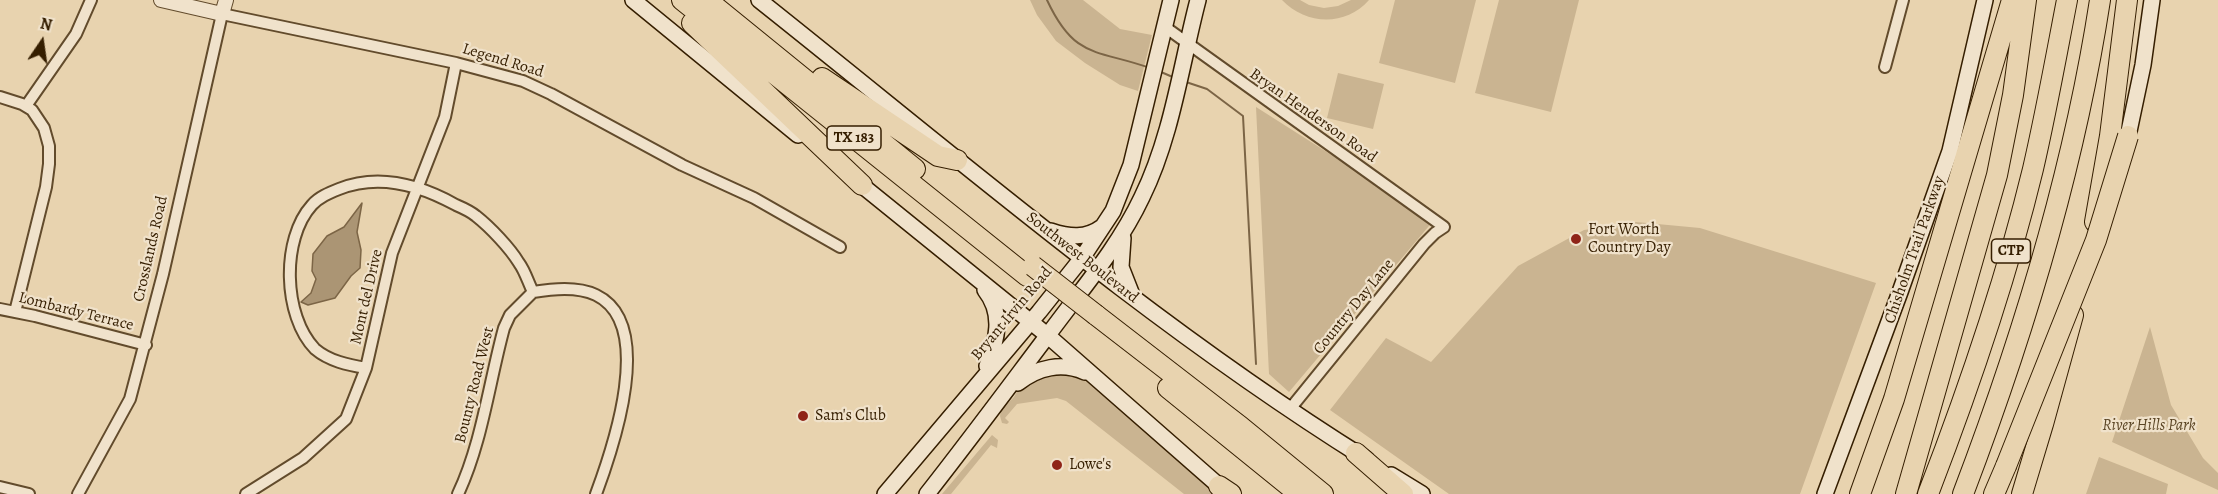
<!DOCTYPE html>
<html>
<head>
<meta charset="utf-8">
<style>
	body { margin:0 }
	#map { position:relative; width:2218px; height:494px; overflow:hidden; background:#e8d3af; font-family:Alegreya,serif }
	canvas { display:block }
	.north { position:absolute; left:12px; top:12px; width:60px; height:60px; -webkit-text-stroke:4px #f0e2cb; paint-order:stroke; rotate:13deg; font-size:16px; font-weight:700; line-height:24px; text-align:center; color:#351e00 }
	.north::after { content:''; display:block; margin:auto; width:21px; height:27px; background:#351e00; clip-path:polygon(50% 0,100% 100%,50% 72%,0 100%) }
</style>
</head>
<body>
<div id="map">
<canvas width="2218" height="494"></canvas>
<div class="north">N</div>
</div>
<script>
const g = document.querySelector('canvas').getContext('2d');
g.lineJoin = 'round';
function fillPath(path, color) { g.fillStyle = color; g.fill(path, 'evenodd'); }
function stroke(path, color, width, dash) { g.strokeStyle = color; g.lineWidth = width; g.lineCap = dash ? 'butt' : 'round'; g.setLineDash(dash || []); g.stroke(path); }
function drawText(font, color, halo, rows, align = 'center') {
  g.font = font + ' Alegreya,serif'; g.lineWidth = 4.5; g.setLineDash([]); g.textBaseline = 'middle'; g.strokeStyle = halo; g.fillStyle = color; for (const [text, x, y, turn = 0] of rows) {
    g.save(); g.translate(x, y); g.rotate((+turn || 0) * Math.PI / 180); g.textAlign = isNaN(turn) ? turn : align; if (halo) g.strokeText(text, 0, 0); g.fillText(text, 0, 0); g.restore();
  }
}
fillPath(new Path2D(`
	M1030,0H1083L1120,29L1152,35L1138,91L1120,85L1085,63L1056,41L1037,15Z
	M1282,0H1300L1309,5L1324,8L1338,6L1351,0H1369C1345,27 1306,25 1282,0Z
	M1395,0H1476L1455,83L1379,63Z
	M1499,0H1579L1551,112L1475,93Z
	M1338,73L1384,84L1373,129L1327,118Z
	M1256,107L1434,220L1289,392L1269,374Z
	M1636,222L1700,228L1876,283L1800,494H1449L1330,410L1386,338L1431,362L1518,266L1584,230Z
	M2150,327L2171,405L2203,458L2218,473V490L2112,442Z
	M1052,372L1085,377L1219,494H1184L1066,401L1057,398L1017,404L1005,418L1009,422L1007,424L1002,423L1000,416L1001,410L1014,397L1019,388Z
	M992,435L998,440L997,448L991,445L951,494H942Z
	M2099,457L2168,484L2166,494H2086Z`), '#cab491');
const water = new Path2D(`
	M362,203L357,232L361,250L360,268L351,276L335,298L308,305L301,302L311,293L316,279L312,271L313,254L327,236L344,227Z`);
fillPath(water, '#ab9574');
stroke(water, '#7c6546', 1.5);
stroke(new Path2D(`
	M1047,0C1075,60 1097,49 1150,68
	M1161,72L1175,78
	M1186,82L1207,89L1243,116L1256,364`), '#7c6546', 2);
const minor = new Path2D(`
	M1165,27L1444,227L1435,233L1424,244L1290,409
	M1885,67L1903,0
	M0,97L22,104L32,110L44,128L49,146V164L46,187L15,312
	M26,106L76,34L91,0
	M533,292C552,289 577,286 596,295C656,324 613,448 596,494
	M0,309L35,316L146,345
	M366,368C348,365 329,361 315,349C283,316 281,239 312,205C319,197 329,193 339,189C379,173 420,185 456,205C463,208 470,211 476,216C490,227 510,248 519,263C525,271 528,282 533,292
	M0,487L29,494
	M78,494L130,399L163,274L222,14L456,63L523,81L551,94L682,165L754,198L840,247
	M246,494L303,458L346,419L366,368L392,253L445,117L456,63
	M458,494C482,443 489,383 504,328L510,315L533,292`);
const tertiary = new Path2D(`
	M161,0L222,14L226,0`);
const secondary = new Path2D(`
	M633,0L798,135
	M759,0C958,158 1150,324 1366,459
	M2128,136L2143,65L2152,0
	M854,179L1047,335L1226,492
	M1051,231C1069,237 1086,239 1102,227
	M1123,238L1121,267L1132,295
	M985,290C1004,314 997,340 987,366
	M1018,383C1038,367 1062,362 1085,372
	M1391,475L1422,494
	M885,494L1039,312L1082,258L1113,211L1131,165L1171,0
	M927,494C968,442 1008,388 1048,335C1081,290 1118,248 1142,197C1172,136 1181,65 1198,0
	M1825,494L1900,292L1950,151L1985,0`);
const motorway = new Path2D(`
	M682,0L1027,276
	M707,0L915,169
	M692,23L862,185
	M822,78L938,156L957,160
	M2095,222L2110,136L2127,0
	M1096,315L1241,427L1323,494
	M1168,388L1299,494
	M1356,453L1403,494
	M1219,486L1231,494
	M1860,494L1894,399L2012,0
	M1906,494L1997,175L2013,95L2026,0
	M1928,494C1969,388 2006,280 2033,169C2046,113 2056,57 2067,0
	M1963,494C2024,334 2074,170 2100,0
	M1994,494L2006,466
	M2022,494L2043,424L2073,315`);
stroke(minor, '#624b2c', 14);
stroke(tertiary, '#624b2c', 16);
stroke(secondary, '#351e00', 18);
stroke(motorway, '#351e00', 22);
stroke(minor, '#f0e2cb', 10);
stroke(tertiary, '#f0e2cb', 14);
stroke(secondary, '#f0e2cb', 15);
stroke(motorway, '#e8d3af', 20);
const motorwayBridge = new Path2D(`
	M1033,266L1096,315
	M2006,466L2096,240L2128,136`);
stroke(motorwayBridge, '#351e00', 22, []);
stroke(motorwayBridge, '#e8d3af', 20);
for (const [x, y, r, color] of [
	[1576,239,6,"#8f2418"],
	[803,416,6,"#8f2418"],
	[1057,465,6,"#8f2418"]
]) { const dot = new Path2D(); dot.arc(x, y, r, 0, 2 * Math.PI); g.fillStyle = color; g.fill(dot); stroke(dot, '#f0e2cb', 2); }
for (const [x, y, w] of [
	[854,138,54],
	[2011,251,39]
]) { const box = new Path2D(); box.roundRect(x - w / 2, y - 12, w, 24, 4.5); g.fillStyle = '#f0e2cb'; g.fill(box); stroke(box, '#351e00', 1.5); }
drawText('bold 15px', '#351e00', null, [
	["TX 183",854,138],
	["CTP",2011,251]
]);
drawText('16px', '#351e00', '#f0e2cb', [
	["Legend Road",503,61,17],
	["Bryan Henderson Road",1313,116,35],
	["Crosslands Road",151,249,-77],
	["Chisholm Trail Parkway",1915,250,-71],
	["Southwest Boulevard",1082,258,38],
	["Mont del Drive",367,297,-77],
	["Country Day Lane",1354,307,-51],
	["Lombardy Terrace",76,312,14],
	["Bryant Irvin Road",1012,314,-50],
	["Bounty Road West",475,385,-76]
]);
drawText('16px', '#351e00', '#f0e2cb', [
	["Fort Worth",1588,230],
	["Country Day",1588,248],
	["Sam's Club",815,416],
	["Lowe's",1069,465]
], 'left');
drawText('italic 16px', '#5a4424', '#f0e2cb', [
	["River Hills Park",2149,426]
]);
</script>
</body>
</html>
